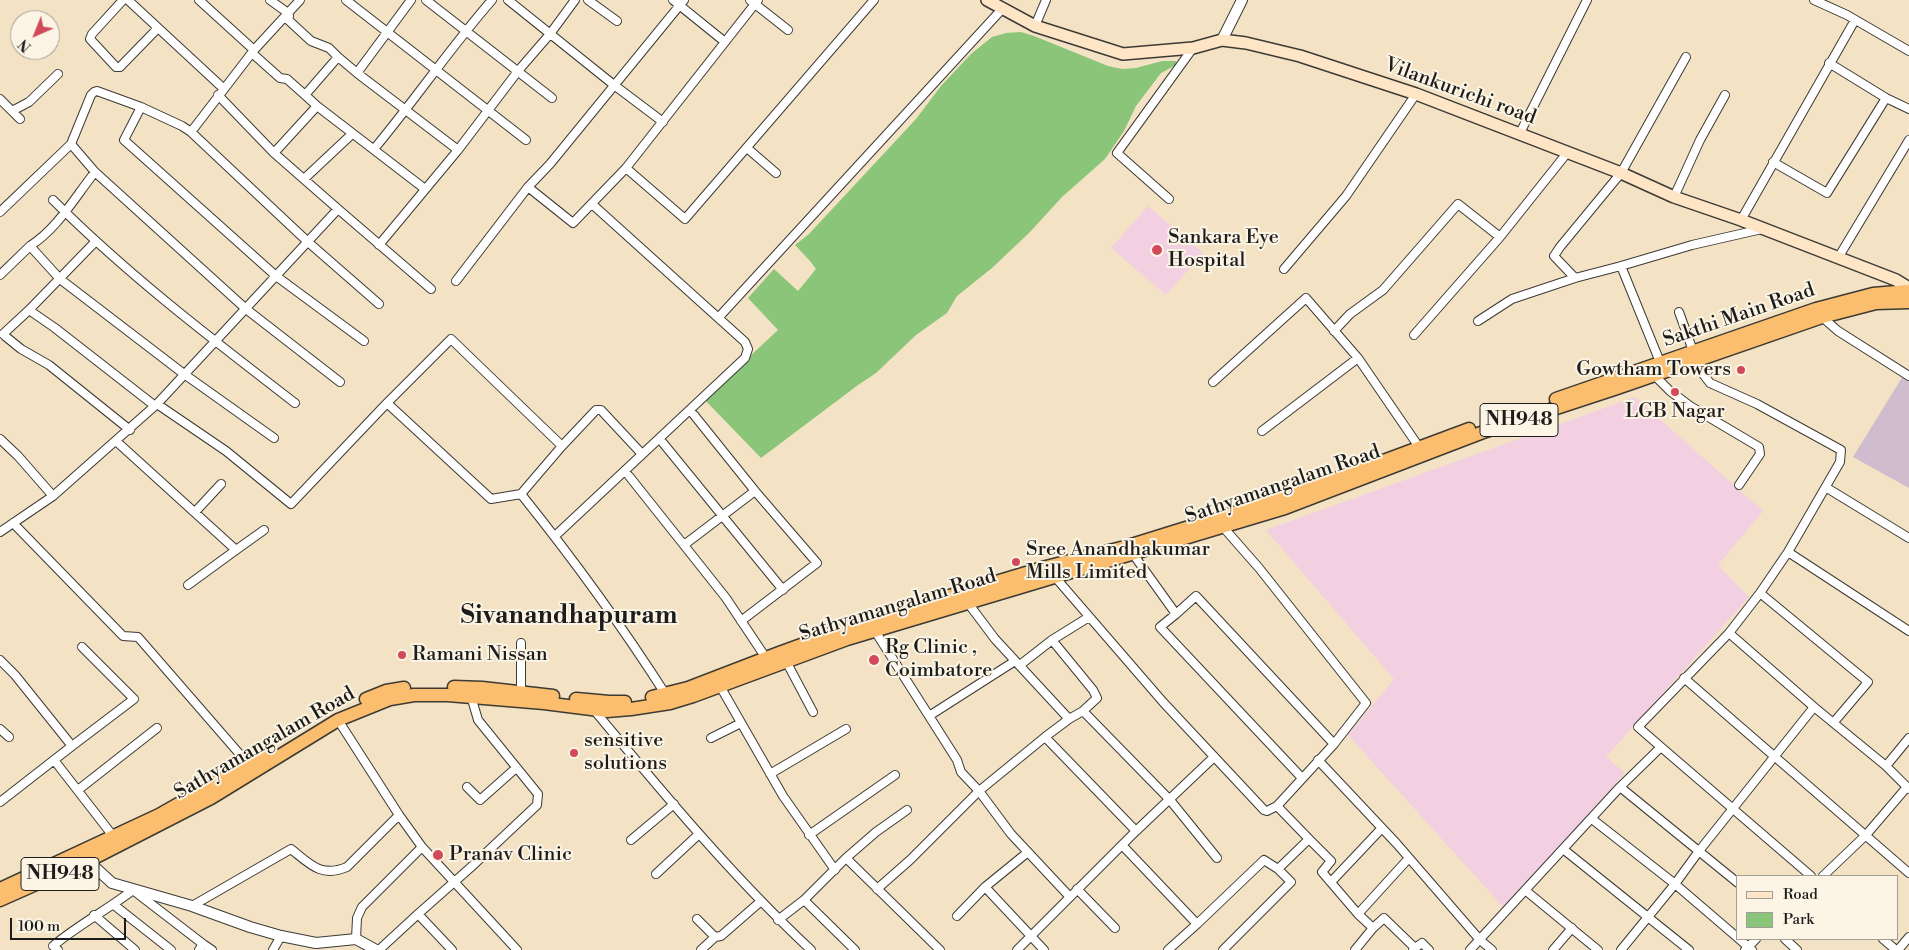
<!DOCTYPE html>
<html>
<head>
<meta charset="utf-8">
<style>
	body { margin:0 }
	#map { position:relative; width:1909px; height:950px; overflow:hidden; background:#f3e2c4; font-family:"Libre Bodoni",serif }
	canvas { display:block }
	.legend { position:absolute; left:1736px; top:875px; width:162px; height:65px; box-sizing:border-box; background:#fcf5e5; border:1px solid #a29e95; margin:0; padding:6px 9px; list-style:none; font-size:15px; color:#1c1c1c }
	.legend li { display:flex; align-items:center; gap:10px; height:25px }
	.legend b { width:25px; border:1px solid #a29e95 }
	.north { position:absolute; left:10px; top:10px; width:50px; height:50px; box-sizing:border-box; background:#fcf5e5; border:1px solid #a29e95; border-radius:50%; rotate:224deg; font-size:14px; font-weight:700; line-height:20px; text-align:center; color:#1c1c1c }
	.north::after { content:''; display:block; margin:auto; width:18px; height:22px; background:#d1495b; clip-path:polygon(50% 0,100% 100%,50% 72%,0 100%) }
	.scale { position:absolute; left:10px; top:918px; width:116px; height:22px; box-sizing:border-box; border:2px solid #1c1c1c; border-top:0; padding-left:6px; font-size:15px; line-height:18px; white-space:nowrap; color:#1c1c1c; -webkit-text-stroke:4px #fcf5e5; paint-order:stroke }
</style>
</head>
<body>
<div id="map">
<canvas width="1909" height="950"></canvas>
<ul class="legend">
<li><b style="height:6px;background:#fde5c5"></b>Road</li>
<li><b style="height:14px;background:#8ac57a"></b>Park</li>
</ul>
<div class="north">N</div>
<div class="scale">100 m</div>
</div>
<script>
const g = document.querySelector('canvas').getContext('2d');
g.lineJoin = 'round';
function fillPath(path, color) { g.fillStyle = color; g.fill(path, 'evenodd'); }
function stroke(path, color, width, dash) { g.strokeStyle = color; g.lineWidth = width; g.lineCap = dash ? 'butt' : 'round'; g.setLineDash(dash || []); g.stroke(path); }
function drawText(font, color, halo, rows, align = 'center') {
  g.font = font + ' "Libre Bodoni",serif'; g.lineWidth = 4; g.setLineDash([]); g.textBaseline = 'middle'; g.strokeStyle = halo; g.fillStyle = color; for (const [text, x, y, turn = 0] of rows) {
    g.save(); g.translate(x, y); g.rotate((+turn || 0) * Math.PI / 180); g.textAlign = isNaN(turn) ? turn : align; if (halo) g.strokeText(text, 0, 0); g.fillText(text, 0, 0); g.restore();
  }
}
fillPath(new Path2D(`
	M1148,206L1203,253L1166,295L1111,248Z
	M1635,397L1763,511L1718,565L1749,597L1606,757L1625,773L1505,909L1348,735L1394,679L1266,530Z`), '#f2cfe1');
fillPath(new Path2D(`
	M1906,371L1909,373V488L1853,457Z`), '#cfbdcf');
fillPath(new Path2D(`
	M1021,32L1034,36L1108,66L1122,69L1136,68L1162,61H1176V65L1161,73L1136,106L1124,131L1105,159L1062,197L1030,232L992,268L957,296L947,313L916,335L876,373L858,385L761,458L704,399L778,330L748,298L774,269L798,291L816,269L810,261L795,245L809,234L916,119L941,86L971,54L992,37L1006,33Z`), '#8ac57a');
const minor = new Path2D(`
	M123,0L92,34L90,39L116,67H120L157,29
	M128,0L224,89
	M199,0L254,50
	M270,0L288,13L289,16
	M300,0L254,50L191,132L182,126L141,107L124,140L276,276L364,341
	M346,0L526,140
	M426,0L552,98
	M508,0L614,85L663,122
	M588,0L617,21
	M673,0L725,42
	M684,0L550,164L528,187L573,223L626,168L758,0
	M750,0L788,30
	M1814,0L1847,15L1909,51
	M285,17L311,41L329,48L338,57
	M1035,26L1046,0
	M252,53L280,78L287,79L305,95
	M1829,63L1886,98L1909,109
	M357,73L458,150
	M218,95L274,153
	M0,99L20,119
	M317,106L425,189
	M12,111L29,102L58,74
	M191,132L308,242L379,304
	M1520,133L1587,0
	M71,144L91,95L94,92L97,91L141,107
	M747,148L776,173
	M374,149C415,100 450,48 492,0
	M1773,162L1827,193L1886,98
	M626,168L685,219L874,0
	M304,179L352,134
	M1674,197L1700,140L1725,95
	M1169,199L1117,153L1193,48
	M53,200C128,275 212,339 295,403
	M338,209L431,289
	M0,212L71,144L95,172L246,309L340,382
	M1741,220L1855,20
	M379,245L458,150L518,71L550,34L575,0
	M30,246C58,228 75,197 95,172
	M1838,258L1909,140
	M1621,266L1660,362
	M1284,269L1346,196L1416,94
	M0,275L30,246L60,279L184,374L274,438
	M1575,278L1554,256L1560,247L1621,173L1686,57
	M456,281L528,187
	M29,310L55,328L155,406
	M719,317L1003,8
	M1822,317L1838,331L1909,376
	M1478,321L1512,299L1575,278L1621,266L1692,245L1762,229
	M1334,331L1350,314L1383,290L1458,204L1500,237
	M3,334L29,310L96,241
	M1414,335L1500,237L1567,153
	M5,336L21,349L49,365L130,430
	M1654,375L1670,391L1690,406L1759,447L1760,454L1739,485
	M1213,382L1306,298L1358,358L1419,447
	M387,403L451,339L562,446L521,494
	M157,404L338,209L274,153L317,106L305,95L338,57L357,73L411,0
	M694,415L755,491L817,563L741,621
	M1262,431L1358,358
	M0,439L18,456L53,496
	M116,441L236,550L188,585
	M663,443L783,590
	M562,446L596,410H601L642,454
	M629,476L726,598L766,658
	M1827,488L1909,538
	M195,512L221,484
	M13,523L123,636L138,637L250,766
	M0,532L53,496L157,404L226,451L291,504L387,403L491,499L521,494C574,560 620,623 666,695
	M555,536L745,358L748,349L745,342L592,204
	M684,545L755,491
	M236,550L264,530
	M1788,552L1909,631
	M1133,554L1176,614L1196,596L1334,744
	M1055,577L1163,702L1264,810L1267,811L1277,806
	M1760,593L1868,682L1834,722
	M968,603L995,639L1069,719L1083,711L1170,800L1217,858
	M1176,614L1160,627L1302,778
	M875,631L957,760L961,772L979,791L1011,834L1069,896
	M1729,633L1814,707L1886,766L1909,789
	M1052,640L1093,690L1097,698L1083,711
	M521,643V692
	M0,660L15,675L72,746L54,760L113,836
	M786,661L813,712
	M1020,665L1052,640L1089,617
	M1684,678L1909,873
	M720,686L783,796L835,870
	M594,710C663,793 732,876 811,950
	M929,716L1015,661
	M338,720L399,815L422,847L517,950
	M0,729L9,737
	M1045,737L1069,719
	M711,738L741,723
	M72,746L134,699L82,647
	M1661,747L1811,876
	M1318,760L1397,844L1480,940L1492,950
	M1886,766L1909,738
	M770,774L846,729
	M467,787L480,800L516,768
	M1620,787L1738,883
	M78,790L157,728
	M0,802L54,760
	M1592,819L1675,884L1738,938
	M809,835L895,775
	M1309,839L1331,861L1322,872L1358,914L1373,928L1384,918L1415,948L1413,950
	M631,840L674,804
	M1122,845L1197,924
	M1563,849L1689,950
	M846,858L876,832L907,810
	M656,874L699,834
	M1823,876L1866,835L1907,787
	M1331,882L1382,828
	M985,887L1044,950
	M877,889L910,860L979,791L1045,737L1136,831
	M1077,889L1115,928
	M1525,890L1598,950
	M804,900L855,950
	M114,905L171,950
	M192,906L291,849C310,864 321,878 347,867L399,815
	M418,914L470,868L537,805L538,794L478,720L471,696
	M1358,914L1409,858
	M94,915L135,950
	M957,916L985,887L1028,852
	M697,919L715,937
	M778,920L804,900L846,858L940,950
	M356,939L357,918L362,907L422,847
	M1739,939L1752,950
	M1785,939L1797,950
	M1883,939L1896,950
	M1415,948L1422,943L1429,950
	M58,950L53,946C78,925 107,910 133,890L203,944
	M199,950L203,944L212,950
	M273,950L281,936
	M379,950L418,914L452,950
	M701,950L715,937L721,936L760,902
	M1017,950L1136,831L1214,757
	M1168,950L1197,924L1264,860L1278,869L1309,839L1277,806L1334,744L1366,703L1259,568L1223,527
	M1223,950L1291,882L1278,869
	M1355,950L1373,928
	M1470,950L1620,787L1661,747L1638,727L1729,633L1760,593L1788,552L1840,462L1841,450L1757,404L1710,383L1693,361V351L1679,312
	M1553,950L1572,928
	M1621,950L1675,884L1699,851L1814,707
	M1745,950L1756,939
	M1898,950L1909,937`);
const tertiary = new Path2D(`
	M1222,40L1242,0
	M88,861L112,883L192,906L250,927L281,936L316,943L356,939L376,950`);
const secondary = new Path2D(`
	M987,0L1035,26L1123,54L1193,48L1222,40L1246,43L1300,56L1416,94L1621,173L1674,197L1741,220L1896,280L1909,288`);
const trunk = new Path2D(`
	M1556,399L1816,309L1873,294L1909,291
	M454,687L482,688L553,696
	M652,697L688,688L779,653L867,621L1046,567L1125,547L1292,495L1469,429
	M366,699L386,691L404,688
	M576,699L609,702H625
	M0,889L159,815L263,756
	M0,900L88,861L211,798L338,720L390,699L414,695H448L544,703L607,711L631,709L670,703L693,696L847,639L1285,508L1486,431L1617,388L1822,317L1876,303L1909,302`);
stroke(minor, '#3c3a35', 10);
stroke(tertiary, '#3c3a35', 12);
stroke(secondary, '#3c3a35', 14);
stroke(trunk, '#3c3a35', 15);
stroke(minor, '#fff', 8);
stroke(tertiary, '#fff', 10);
stroke(secondary, '#fde5c5', 11);
stroke(trunk, '#fbbd6e', 12);
for (const [x, y, r, color] of [
	[1157,250,6,"#d1495b"],
	[1741,370,5,"#d1495b"],
	[1675,392,5,"#d1495b"],
	[1016,562,5,"#d1495b"],
	[402,655,5,"#d1495b"],
	[874,660,6,"#d1495b"],
	[574,753,5,"#d1495b"],
	[438,855,6,"#d1495b"]
]) { const dot = new Path2D(); dot.arc(x, y, r, 0, 2 * Math.PI); g.fillStyle = color; g.fill(dot); stroke(dot, '#fcf5e5', 2); }
for (const [x, y, w] of [
	[1519,420,78],
	[60,874,78]
]) { const box = new Path2D(); box.roundRect(x - w / 2, y - 16.5, w, 33, 4); g.fillStyle = '#fcf5e5'; g.fill(box); stroke(box, '#1c1c1c', 1); }
drawText('bold 19px', '#1c1c1c', null, [
	["NH948",1519,420],
	["NH948",60,874]
]);
drawText('20px', '#1c1c1c', '#fcf5e5', [
	["Vilankurichi road",1460,92,20],
	["Sakthi Main Road",1739,316,-19],
	["Sathyamangalam Road",1283,485,-19],
	["Sathyamangalam Road",898,606,-17],
	["Sathyamangalam Road",265,744,-30]
]);
drawText('20px', '#1c1c1c', '#fcf5e5', [
	["Sankara Eye",1168,238],
	["Hospital",1168,261],
	["Gowtham Towers",1731,370,"right"],
	["LGB Nagar",1675,412,"center"],
	["Sree Anandhakumar",1026,550],
	["Mills Limited",1026,573],
	["Rg Clinic ,",885,648],
	["Coimbatore",885,671],
	["Ramani Nissan",412,655],
	["sensitive",584,741],
	["solutions",584,764],
	["Pranav Clinic",449,855]
], 'left');
drawText('bold 25px', '#1c1c1c', '#fcf5e5', [
	["Sivanandhapuram",569,617]
]);
</script>
</body>
</html>
